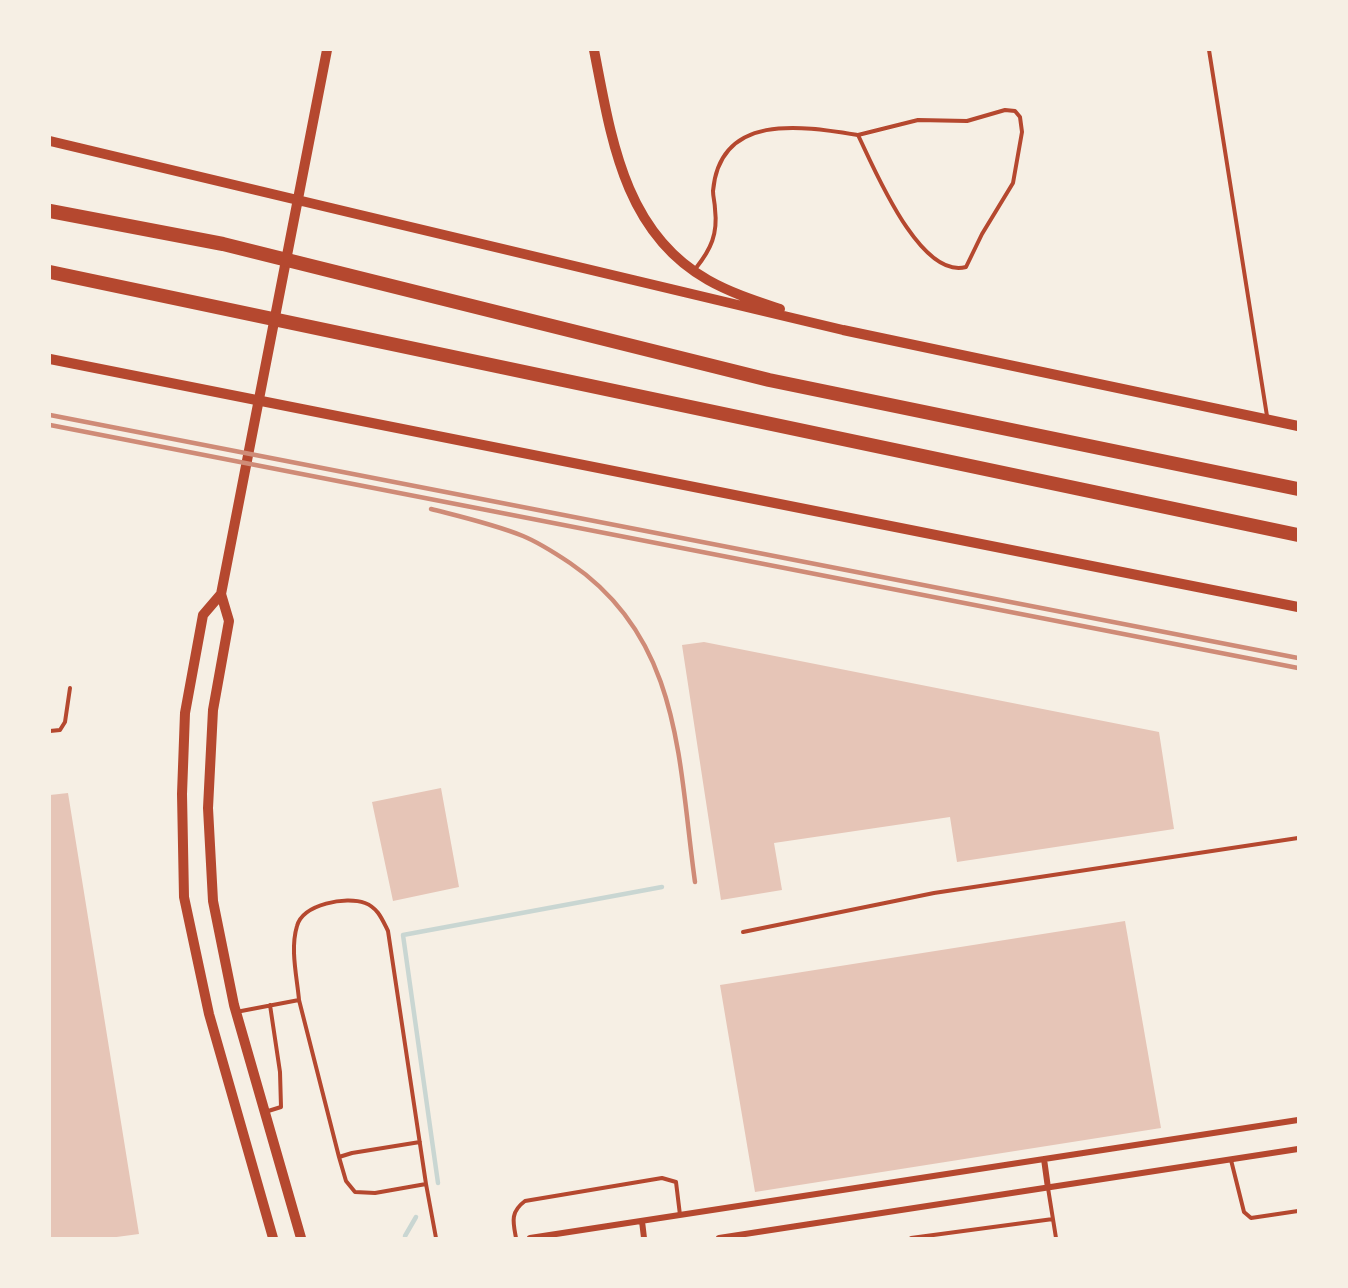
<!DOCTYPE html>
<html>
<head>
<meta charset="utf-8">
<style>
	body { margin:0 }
	#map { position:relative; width:1348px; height:1288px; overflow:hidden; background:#f6efe4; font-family:"Alegreya Sans",sans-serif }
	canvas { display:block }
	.frame { position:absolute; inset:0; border:51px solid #f6efe4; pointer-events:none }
</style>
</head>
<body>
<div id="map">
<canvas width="1348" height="1288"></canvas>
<div class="frame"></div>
</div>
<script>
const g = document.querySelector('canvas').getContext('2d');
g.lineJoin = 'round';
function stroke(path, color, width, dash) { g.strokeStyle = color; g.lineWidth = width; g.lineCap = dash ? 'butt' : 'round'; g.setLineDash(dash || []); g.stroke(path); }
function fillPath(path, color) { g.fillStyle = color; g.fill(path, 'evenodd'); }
stroke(new Path2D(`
	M438,1183L403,935L662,887
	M405,1236L416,1217`), '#c9d6d2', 4.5);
fillPath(new Path2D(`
	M704,642L1159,732L1174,829L957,862L950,817L774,843L782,890L721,900L682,645Z
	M441,788L459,887L393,901L372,802Z
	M68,793L139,1234L109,1238H50V795Z
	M1125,921L1161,1128L755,1192L720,985Z`), '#e6c5b7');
stroke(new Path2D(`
	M1209,50L1267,416
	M696,268C711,249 718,234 715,209C715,203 713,197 713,191C720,112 802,126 858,135C874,168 920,280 966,267L982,234L1013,183L1022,132L1020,117L1015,111L1005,110L967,121L918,120L858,135
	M50,731L60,730L65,722L70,688
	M743,932L934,893L1298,838
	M236,1012L299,1000L339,1157L346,1181L355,1192L375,1193L426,1184L388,931C382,919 378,908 365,903C346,896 303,904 297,926C290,949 297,977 299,1000
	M265,1112L281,1107L280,1072L270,1005
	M339,1157L352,1153L420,1142
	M1231,1160L1244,1212L1251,1218L1298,1211
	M426,1184L436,1238
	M1048,1188L1056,1238
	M516,1238C513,1222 510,1212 525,1201L662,1178L676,1182L680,1215
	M911,1238L1053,1219`), '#b5482f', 4);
stroke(new Path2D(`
	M1044,1159L1048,1188
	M642,1221L644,1238
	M530,1238L1298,1120
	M719,1238L1298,1149`), '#b5482f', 6);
stroke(new Path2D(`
	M594,50C611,136 623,232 708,280C731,293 756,301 780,309
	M50,141L843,330L1298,426
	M50,359L1298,607
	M221,594L203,615L185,713L182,794L184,897L209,1014L273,1238
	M301,1238L234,1005L213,901L208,808L213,710L229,621L221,594L327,50`), '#b5482f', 10);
stroke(new Path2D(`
	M50,211L223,244L769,380L1298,489
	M50,272L1298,535`), '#b5482f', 14);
stroke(new Path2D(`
	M50,415L1298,658
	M50,425L1298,668
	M431,509C462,517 493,524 523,536C540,543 555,553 570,563C682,639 678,761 695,882`), '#cf8b77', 4.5);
</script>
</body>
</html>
